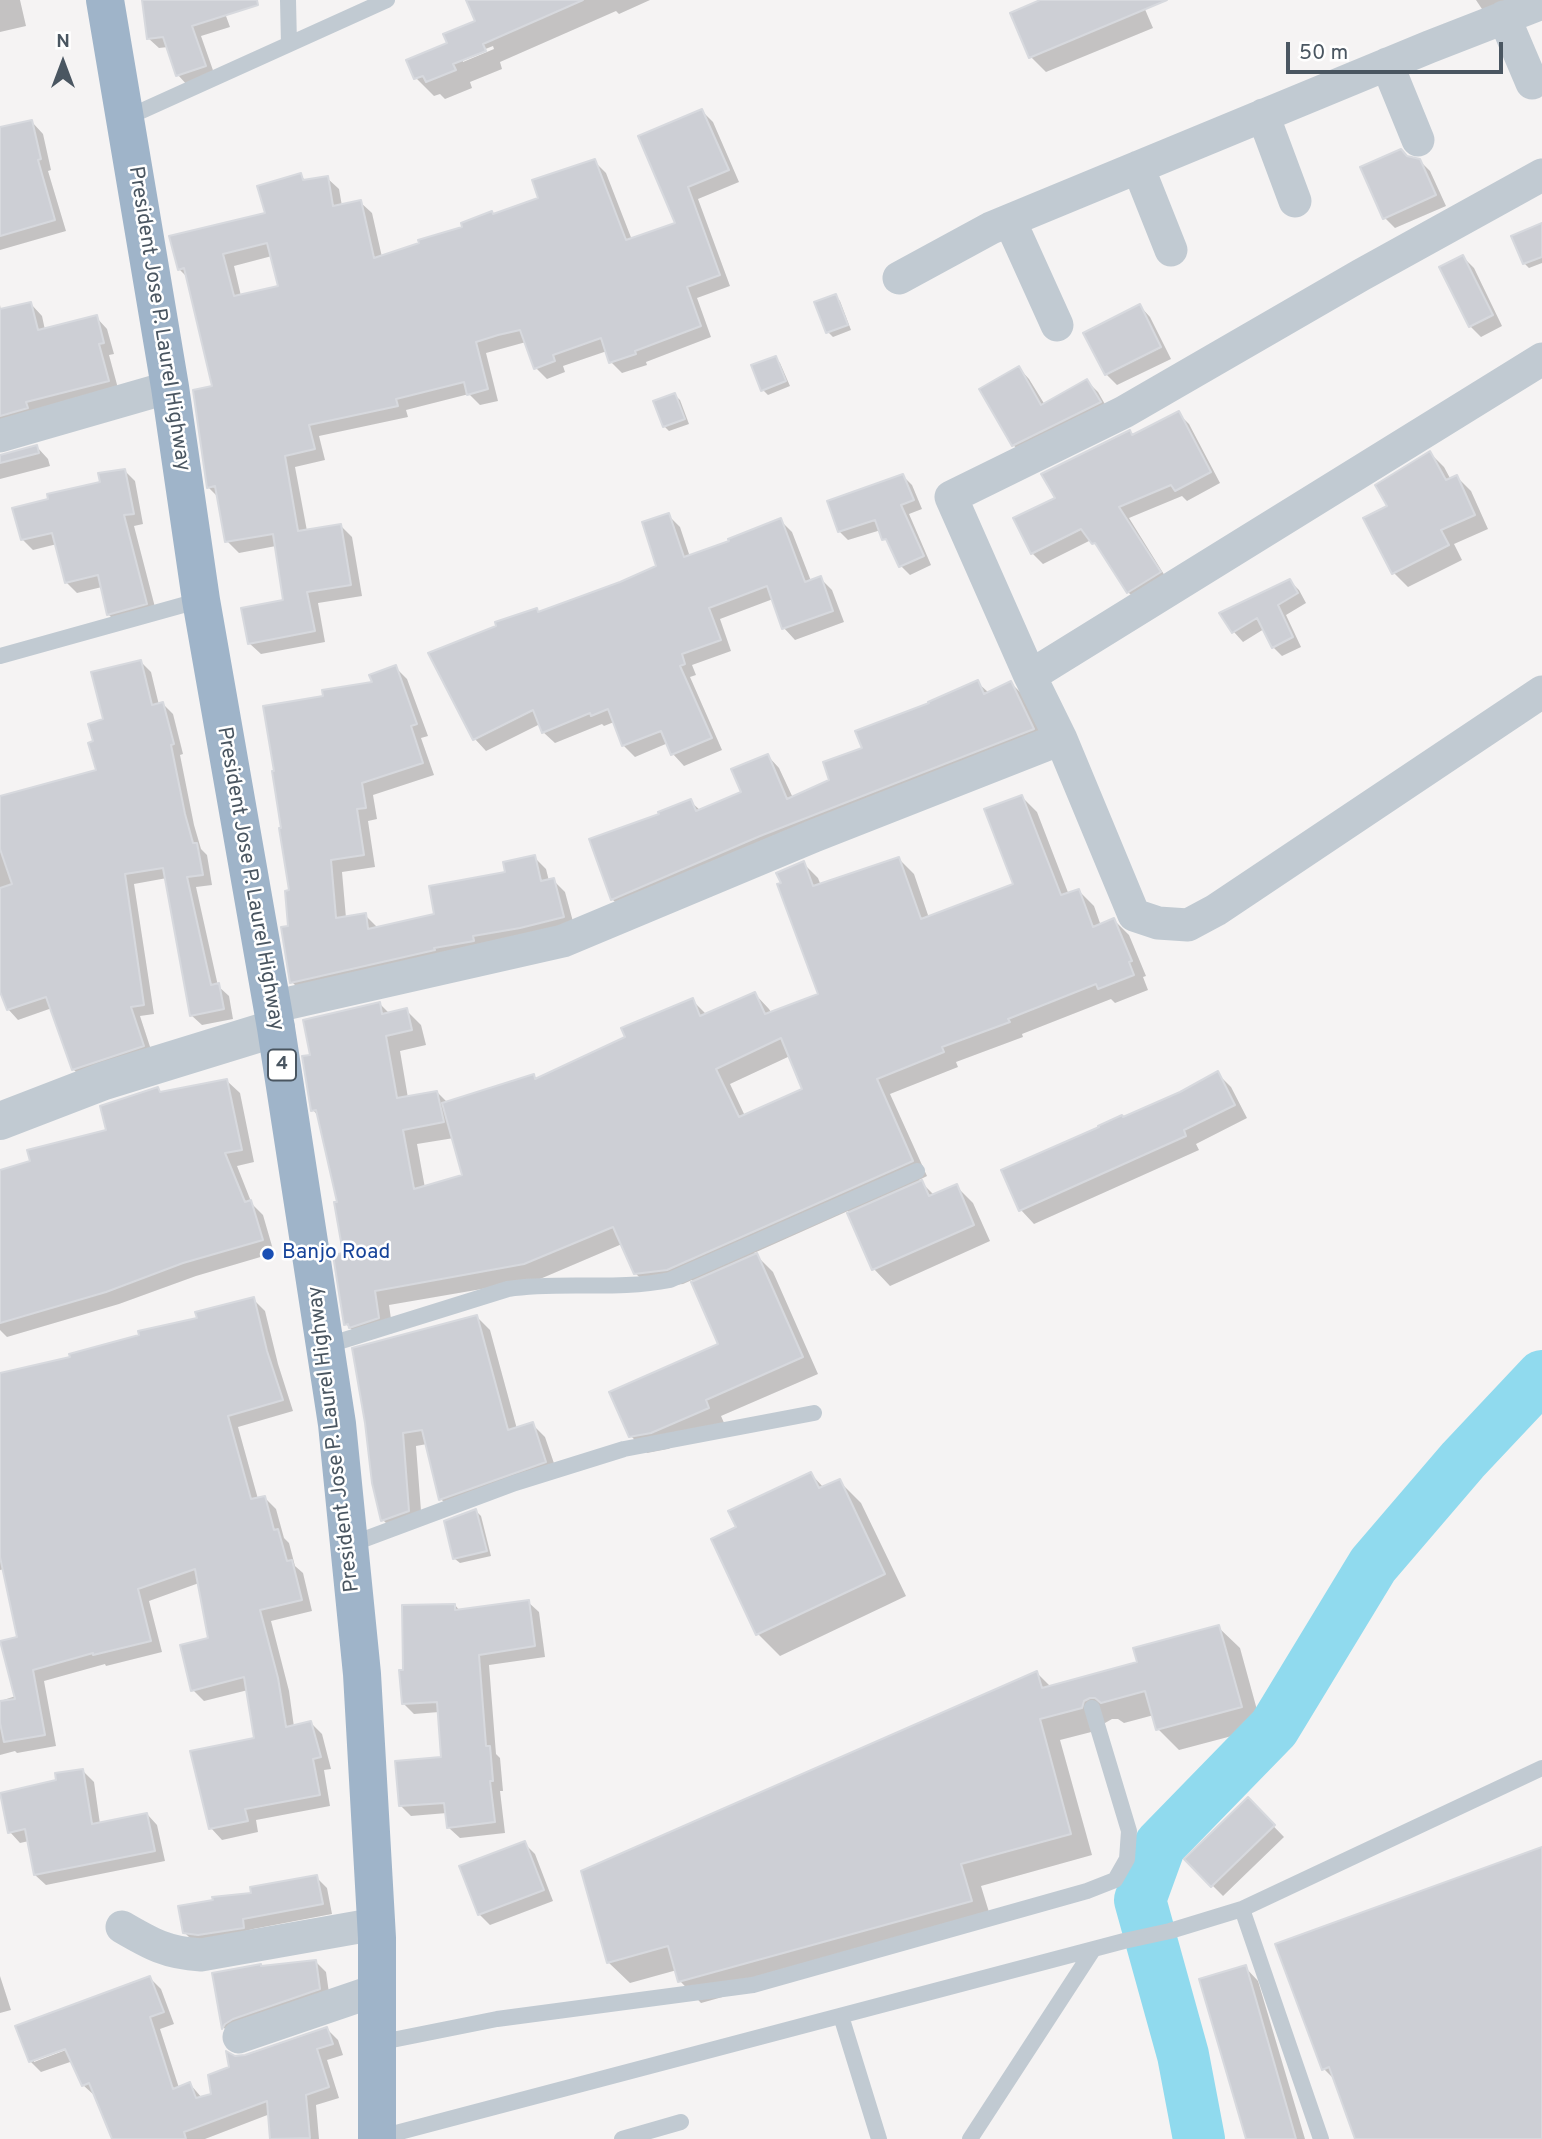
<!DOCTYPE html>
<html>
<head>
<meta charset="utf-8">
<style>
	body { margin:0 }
	#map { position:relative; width:1542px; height:2139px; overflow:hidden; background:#f5f3f3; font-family:Overpass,sans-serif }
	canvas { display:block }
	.north { position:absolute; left:28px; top:28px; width:70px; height:70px; -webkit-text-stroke:5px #fff; paint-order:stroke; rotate:0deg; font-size:19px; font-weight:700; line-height:28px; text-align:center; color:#4a5661 }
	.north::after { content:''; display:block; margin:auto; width:24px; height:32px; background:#4a5661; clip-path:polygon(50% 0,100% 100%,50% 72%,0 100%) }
	.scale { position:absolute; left:1286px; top:42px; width:217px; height:32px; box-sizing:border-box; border:4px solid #4a5661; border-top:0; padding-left:9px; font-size:21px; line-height:24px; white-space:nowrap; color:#4a5661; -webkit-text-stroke:5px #fff; paint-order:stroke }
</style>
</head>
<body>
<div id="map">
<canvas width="1542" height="2139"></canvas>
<div class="north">N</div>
<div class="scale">50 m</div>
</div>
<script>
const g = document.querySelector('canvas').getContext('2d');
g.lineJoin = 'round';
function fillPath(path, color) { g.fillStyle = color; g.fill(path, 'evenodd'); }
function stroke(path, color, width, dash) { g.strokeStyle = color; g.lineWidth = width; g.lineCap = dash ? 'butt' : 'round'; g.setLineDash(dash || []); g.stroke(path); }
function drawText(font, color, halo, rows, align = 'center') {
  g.font = font + ' Overpass,sans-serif'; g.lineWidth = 5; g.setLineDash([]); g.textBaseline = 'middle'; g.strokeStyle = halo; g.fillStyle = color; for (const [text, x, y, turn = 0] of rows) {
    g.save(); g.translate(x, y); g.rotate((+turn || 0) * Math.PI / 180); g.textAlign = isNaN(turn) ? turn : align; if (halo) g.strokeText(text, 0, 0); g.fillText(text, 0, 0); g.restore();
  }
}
fillPath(new Path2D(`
	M0,0H20L26,26L0,32Z
	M144,0H234L222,5L230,27L201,36L215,76L188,86L178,75L168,47L159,48L148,38Z
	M468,0H650L619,14L616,11L500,62L502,69L470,82L472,88L445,99L440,94L434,96L416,78L409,61L449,44L478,22ZM493,46L494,49L463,62V58Z
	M1045,0H1141L1153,28L1046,72L1031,57Z
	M1476,0H1515L1484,12Z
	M702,111L713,122L739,182L698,199L730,286L697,298L711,337L646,362L647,365L622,373L611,362L607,351L563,366L565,372L547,379L536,368L526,342L486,353L498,401L480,405L469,394L406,410L408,417L319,436L325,460L295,467L307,531L341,526L352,537L362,596L318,603L325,642L261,654L249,643L285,601L276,546L239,553L227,541L219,498L208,487L214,387L188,278L179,269L267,214L300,175L307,182L327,178L339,189L342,206L360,202L372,213L382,257L541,199L594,161L606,173L632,240L677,224ZM272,256L280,287L241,296L234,266Z
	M32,122L43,134L51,170L48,171L66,231L0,250V129Z
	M1408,158L1419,160L1430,171L1446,206L1395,228L1385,218Z
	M1542,231V263L1529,268L1524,263Z
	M1463,257L1474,268L1502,326L1481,337L1470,326Z
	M836,296L840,301L851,330L833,337L828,332Z
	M31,304L42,316L45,330L96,317L107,329L114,354L109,355L119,392L0,432V305L1,311Z
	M1140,306L1150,317L1171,359L1117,385L1106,374Z
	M776,358L780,363L790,386L768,395L763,390Z
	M1019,368L1029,379L1045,405L1087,381L1098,392L1110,413L1024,455L1013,445Z
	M675,395L680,400L689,424L669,431L664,426Z
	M1178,413L1189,424L1220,483L1187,501L1182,496L1129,518L1170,584L1139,603L1128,592L1104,554L1091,540L1043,564L1032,553L1057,498L1130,432L1134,436Z
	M37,447L48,459L50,466L0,479V456Z
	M1430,453L1444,467L1451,480L1457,477L1471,491L1488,529L1454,544L1462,560L1408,587L1394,573L1389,506Z
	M124,470L135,481L143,524L134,526L157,615L119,625L108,614L102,587L77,593L66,582L57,544L33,550L22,539L102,483Z
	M903,476L912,485L922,509L909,514L931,565L910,575L901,566L881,530L848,540L839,531Z
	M668,515L680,527L690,557L731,542L780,520L792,532L811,581L820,578L832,590L844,622L795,640L784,628L773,599L720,619L731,651L692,665L696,675L690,677L722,750L684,766L673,754L668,743L635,757L623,745L614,722L604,726L602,724L555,743L543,732L540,724L486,751L475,739L430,654L536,610L539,613L621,584L659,567Z
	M1290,581L1299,590L1306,603L1286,615L1301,647L1282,656L1273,647L1264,629L1243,642L1234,632L1222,614Z
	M141,662L151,672L159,705L163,704L173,714L183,754L180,755L194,825L201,849L207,855L212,885L196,887L218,986L229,996L233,1019L202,1025L191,1015L167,878L134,884L154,1014L140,1016L153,1056L83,1079L73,1069L52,1008L18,1020L8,1009L0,986V798L98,772L95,742L105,720Z
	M395,667L407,679L428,736L421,738L434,775L373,795L377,819L368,821L375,867L342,872L346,918L365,915L377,927L436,916L534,857L546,869L549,881L553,880L565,892L575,929L304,994L292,982L289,927L291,892L325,697L374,683Z
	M977,682L989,693L1011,683L1023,695L1045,741L624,911L612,899L662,815L690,801L701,811L744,793L768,756L779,768L793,798L831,781L864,749L932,704Z
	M1022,797L1037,812L1069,895L1079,891L1094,906L1101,926L1114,920L1129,935L1146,976L1143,977L1148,990L1115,1003L1111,999L1022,1034L1023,1037L956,1062L958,1067L890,1094L927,1176L919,1180L935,1196L956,1186L973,1203L990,1241L890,1286L874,1269L848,1211L754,1253L773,1272L818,1374L721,1416L725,1425L668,1449L647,1453L631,1436L721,1345L692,1280L683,1284L651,1288L635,1273L622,1244L540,1279L389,1305L393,1333L361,1339L346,1324L345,1254L339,1203L320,1118L313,1110L312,1056L380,1004L390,1014L406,1010L421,1025L426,1045L400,1051L408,1098L437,1092L448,1103L533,1076L537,1080L627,1038L692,1000L707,1015L755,994L769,1009L772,1014L820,995L803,863L818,878L821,886L899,859L914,874L929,918L1015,885ZM790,1056L804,1090L745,1116L730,1084ZM454,1138L464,1176L425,1188L417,1144Z
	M1218,1074L1231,1087L1247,1118L1196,1144L1199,1150L1034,1224L1021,1210L1123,1119L1181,1093Z
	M227,1081L240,1093L254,1162L237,1166L252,1204L263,1215L274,1253L196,1276L119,1304L7,1337L0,1330V1172L32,1162L109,1131L158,1089L162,1093Z
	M253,1299L265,1311L278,1364L293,1411L238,1427L258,1499L264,1497L276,1509L284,1538L289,1543L295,1566L303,1573L312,1611L271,1621L289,1691L294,1727L311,1723L322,1734L331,1769L324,1770L330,1806L256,1820L258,1832L222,1840L211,1828L256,1739L248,1690L204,1701L193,1690L210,1639L199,1583L149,1601L162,1652L106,1666L105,1664L44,1681L56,1746L17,1753L15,1751L0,1755V1701L16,1696L19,1638L4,1569L0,1570V1381L199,1319Z
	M477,1317L490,1330L517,1429L532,1424L545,1437L558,1475L453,1512L441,1499L427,1444L416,1446L422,1524L396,1533L383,1520L367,1423Z
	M811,1474L824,1488L839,1481L861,1503L906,1596L780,1656L758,1634L738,1528Z
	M476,1511L481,1516L491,1556L460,1563L455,1559Z
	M528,1602L539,1612L545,1657L489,1665L496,1754L500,1758L503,1791H500L505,1833L460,1838L449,1828L447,1813L411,1816L400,1805L443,1759L439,1712L414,1714L403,1703L405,1672L455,1605L460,1611Z
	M1218,1627L1240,1648L1262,1728L1179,1750L1158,1729L1154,1715L1124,1723L1118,1719H1112L1105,1723L1103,1729L1060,1740L1092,1855L981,1886L992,1922L701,2003L680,1981L677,1970L630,1983L608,1962L1037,1673L1051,1687L1139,1663Z
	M83,1771L94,1782L100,1824L147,1814L157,1825L165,1861L46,1885L35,1875L29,1841L20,1843L10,1832L58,1781Z
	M1248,1800L1284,1837L1223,1896L1186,1859Z
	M524,1843L535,1854L553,1901L490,1925L479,1914Z
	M1542,1849V2139H1357L1336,2081L1324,2069Z
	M316,1877L327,1888L332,1914L253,1929L196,1944L185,1933L253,1895Z
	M315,1961L326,1972L330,2000L234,2038L224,2028L214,1974Z
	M1245,1967L1258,1981L1305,2139H1249Z
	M0,1976L11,2010L0,2013Z
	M150,1978L161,1989L174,2024L160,2029L179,2088L190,2084L202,2098L213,2095L210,2076L231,2068L228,2054L234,2057H246L327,2029L338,2040L343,2055L327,2060L339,2098L316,2105L319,2139H272L270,2114L205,2139H114L96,2096H95L83,2085L73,2061L41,2072L30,2061L17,2027ZM73,2044L74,2047L34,2062V2059Z`), '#0003');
stroke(new Path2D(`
	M1199,2139L1183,2055L1140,1900L1160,1845L1274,1728L1373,1565L1463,1460L1542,1376`), '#90daee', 52);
const building = new Path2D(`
	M142,0H257L258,5L192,26L206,66L176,76L163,37L147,39Z
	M466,0H583L483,44L486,51L453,64L456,70L426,82L423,76L414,79L406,60L447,43L443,34L475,21Z
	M1040,0H1167L1029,58L1010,13Z
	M702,109L729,170L688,187L720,275L687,287L701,326L635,351L636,354L609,363L601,338L553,355L555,361L534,369L520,330L498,335L476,342L488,389L467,395L464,382L396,399L398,406L309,425L315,449L285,456L298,531L341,524L351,585L307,592L315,631L248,644L241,608L283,600L273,534L225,542L215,486L207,488L193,390L212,386L184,268L178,270L169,236L265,213L257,186L301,173L303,180L328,176L333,206L361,200L374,258L419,243L418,240L462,227L461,223L492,211L493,214L538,198L532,180L595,159L626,240L675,223L638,136ZM267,243L278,286L234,296L223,254Z
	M32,120L41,159L38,160L55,220L0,236V127Z
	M1401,149L1407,156L1420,159L1436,195L1383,219L1360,167Z
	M1542,223V257L1523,264L1511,236Z
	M1463,255L1493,315L1469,327L1439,267Z
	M836,294L848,325L826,333L814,302Z
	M31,302L38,330L97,315L104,343L99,344L109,381L26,402L28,408L0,416V309Z
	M1140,304L1161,347L1105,375L1083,333Z
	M776,356L786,381L761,391L751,365Z
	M1019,366L1041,405L1087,379L1101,402L1012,446L979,389Z
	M675,393L685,419L663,427L653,401Z
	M1179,411L1211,472L1175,491L1171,485L1119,507L1161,572L1127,593L1095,543L1092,544L1081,529L1031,554L1013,518L1055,498L1041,474L1130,430L1132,435Z
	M37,445L39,453L0,463V455Z
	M1430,451L1446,480L1457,475L1475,515L1441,530L1449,545L1392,574L1363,518L1387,506L1375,485Z
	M125,469L134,514L124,515L147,604L107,615L98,575L65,583L52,533L21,540L12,508L48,499L47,494L100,482L98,473Z
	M903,474L914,500L901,505L924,556L899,567L886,539L882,540L875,520L838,532L827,501Z
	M669,513L684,557L729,541L728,539L781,518L805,582L821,576L833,611L782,629L767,586L709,608L721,640L682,654L685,664L680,666L712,738L671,755L661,731L622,746L608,709L591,716L590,713L542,733L533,710L473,740L428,653L496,626L495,622L537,608L538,612L620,582L656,566L642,522Z
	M1290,579L1298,593L1278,605L1293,637L1272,648L1257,618L1232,633L1219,613Z
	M141,660L152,705L163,702L174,744L171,745L185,814L193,843H197L203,875L187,877L211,985L219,983L224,1009L190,1016L163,868L125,874L144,1005L131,1007L144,1046L72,1070L46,997L7,1010L0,992V888L12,884L0,849V796L96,770L88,743L93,741L88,724L103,719L91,672Z
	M396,665L417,724L411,726L423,763L362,783L366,808L357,809L364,855L331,860L336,918L366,913L368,929L434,914L429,886L505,872L503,862L535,855L541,881L554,878L564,917L520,928L473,936L474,941L434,948L435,950L290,983L281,927L288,926L285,891L289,890L279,828H281L272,771H274L263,706L323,696L322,690L372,682L369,675Z
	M978,680L984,694L1011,681L1034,729L760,836L611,900L589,839L659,814L658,812L691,799L696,811L741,792L731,769L768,754L787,799L829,780L823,762L862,748L855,731L929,703L928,702Z
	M1022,795L1061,895L1079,889L1093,927L1114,918L1132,961L1129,962L1134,975L1098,989L1096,984L1008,1019L1010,1022L942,1047L944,1052L877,1079L913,1161L667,1270L634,1274L613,1227L524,1264L375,1291L379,1318L349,1328L348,1324L344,1325L333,1255L343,1253L334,1202H337L316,1110L311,1111L302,1056L310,1055L303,1020L380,1002L382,1014L407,1008L412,1030L386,1036L397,1098L437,1091L444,1122L403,1130L414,1189L462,1175L442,1103L534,1074L535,1079L625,1037L621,1028L693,998L700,1016L755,992L765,1014L818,994L777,884L781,883L776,873L804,861L813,886L899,857L921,919L1013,884L984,809ZM781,1038L802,1089L739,1117L716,1069Z
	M1218,1071L1235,1105L1184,1130L1186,1136L1019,1211L1001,1170L1099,1127L1098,1126L1122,1115L1123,1117L1180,1092Z
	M227,1079L242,1150L225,1153L245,1202L251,1200L263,1240L183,1263L106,1292L0,1323V1170L30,1161L27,1150L106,1130L100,1106L158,1087L160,1092Z
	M922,1180L929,1196L957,1184L974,1225L872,1270L847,1213Z
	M757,1253L803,1357L706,1400L709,1408L651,1433L629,1437L609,1392L718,1344L691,1282Z
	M254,1297L267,1351L283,1400L228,1416L251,1499L265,1496L274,1530L278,1529L287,1561L292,1560L302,1600L260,1610L278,1678L286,1727L311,1721L321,1757L313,1759L320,1795L245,1809L248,1821L209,1829L190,1751L254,1738L244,1677L191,1691L180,1645L208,1638L195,1569L138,1589L151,1641L93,1655V1653L33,1670L45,1735L4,1742L0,1723V1701L15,1699L0,1641L17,1637L0,1557V1373L70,1357L69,1354L139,1335L138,1331L197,1318L195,1312Z
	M477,1315L508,1430L533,1422L546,1462L439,1500L422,1430L403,1433L409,1511L381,1521L372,1483L365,1423L352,1348Z
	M811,1472L819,1488L840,1479L885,1574L756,1635L711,1539L736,1527L728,1511Z
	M476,1509L487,1551L453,1559L444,1521Z
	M529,1600L535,1646L479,1655L486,1746H490L493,1781H490L495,1822L447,1828L444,1803L399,1806L395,1761L441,1757L437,1702L402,1704L399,1670H403L402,1605L455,1604V1610Z
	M1219,1625L1242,1707L1156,1730L1145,1691L1101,1703L1095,1698H1090L1084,1701L1082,1708L1040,1719L1071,1834L961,1864L972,1901L678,1982L668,1946L607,1963L581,1871L1037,1671L1042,1688L1137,1662L1133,1648Z
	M83,1769L92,1824L147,1813L155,1851L34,1875L25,1829L8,1833L0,1793L56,1780L55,1773Z
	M1248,1797L1275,1825L1211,1887L1184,1859Z
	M525,1841L544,1890L478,1915L459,1866Z
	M1542,1847V2139H1355L1329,2067L1322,2070L1275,1944Z
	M317,1875L323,1904L243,1919L244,1928L198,1935L183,1933L178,1906L213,1900L212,1897L251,1893L250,1887Z
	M316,1960L320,1989L233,2019L225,2024L222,2029L212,1973L261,1964V1966Z
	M1246,1965L1292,2125L1296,2139H1246L1199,1979Z
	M150,1976L164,2012L150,2017L173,2089L190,2082L196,2098L211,2094L208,2075L229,2067L226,2051L235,2056L245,2055L327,2027L333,2044L317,2049L329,2087L306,2095L310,2138L270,2139L267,2101L184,2132L186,2139H112L89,2083L82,2086L65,2049L29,2062L15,2026Z`);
fillPath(building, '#cdcfd5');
stroke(building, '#d7d9de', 2);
stroke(new Path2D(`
	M288,0L289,44
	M126,118L387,0
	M0,656L201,600
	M325,1346L508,1289C562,1281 616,1291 670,1280L917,1171
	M349,1545L515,1483L624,1449L814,1413
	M1242,1909L1321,2139
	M841,2016L879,2139
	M377,2043L497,2019L753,1985L1087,1891L1115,1880L1127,1859L1129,1831L1092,1708
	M377,2138L1124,1941L1170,1931L1242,1909L1542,1768
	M622,2139L681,2122
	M970,2139L1093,1950`), '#c1cad2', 16);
stroke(new Path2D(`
	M1504,17L1532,83
	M1387,64L1418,140
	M1263,115L1295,201
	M1138,167L1171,250
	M1010,221L1057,325
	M899,278L991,228L1429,47L1542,3
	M0,436L170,387
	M1030,676L1542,359
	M1061,739L1030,676L951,497L1124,412L1361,275L1542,175
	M272,1007L563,941L814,836L1061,739L1134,915L1158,923L1188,925L1216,910L1542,692
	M122,1927C151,1944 167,1953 201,1955L376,1924
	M239,2037L377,1990`), '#c1cad2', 33);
stroke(new Path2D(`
	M0,1121L104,1081L276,1028`), '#c1cad2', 38);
stroke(new Path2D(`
	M105,0L170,387L201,600L276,1028L337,1424L362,1674L377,1938V2139`), '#9fb4c9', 38);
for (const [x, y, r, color] of [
	[268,1254,7,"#1a4fb4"]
]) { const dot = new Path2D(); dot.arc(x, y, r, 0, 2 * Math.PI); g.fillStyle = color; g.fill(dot); stroke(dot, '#fff', 2.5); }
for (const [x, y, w] of [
	[282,1065,28]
]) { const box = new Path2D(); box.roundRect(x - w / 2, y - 15.5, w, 31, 5); g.fillStyle = '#fff'; g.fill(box); stroke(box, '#4a5661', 2); }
drawText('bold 19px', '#4a5661', null, [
	["4",282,1065]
]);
drawText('21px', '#4a5661', '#fff', [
	["President Jose P. Laurel Highway",158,319,81],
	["President Jose P. Laurel Highway",249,879,80],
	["President Jose P. Laurel Highway",335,1439,-97]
]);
drawText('21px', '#164399', '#fff', [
	["Banjo Road",282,1254]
], 'left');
</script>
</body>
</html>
